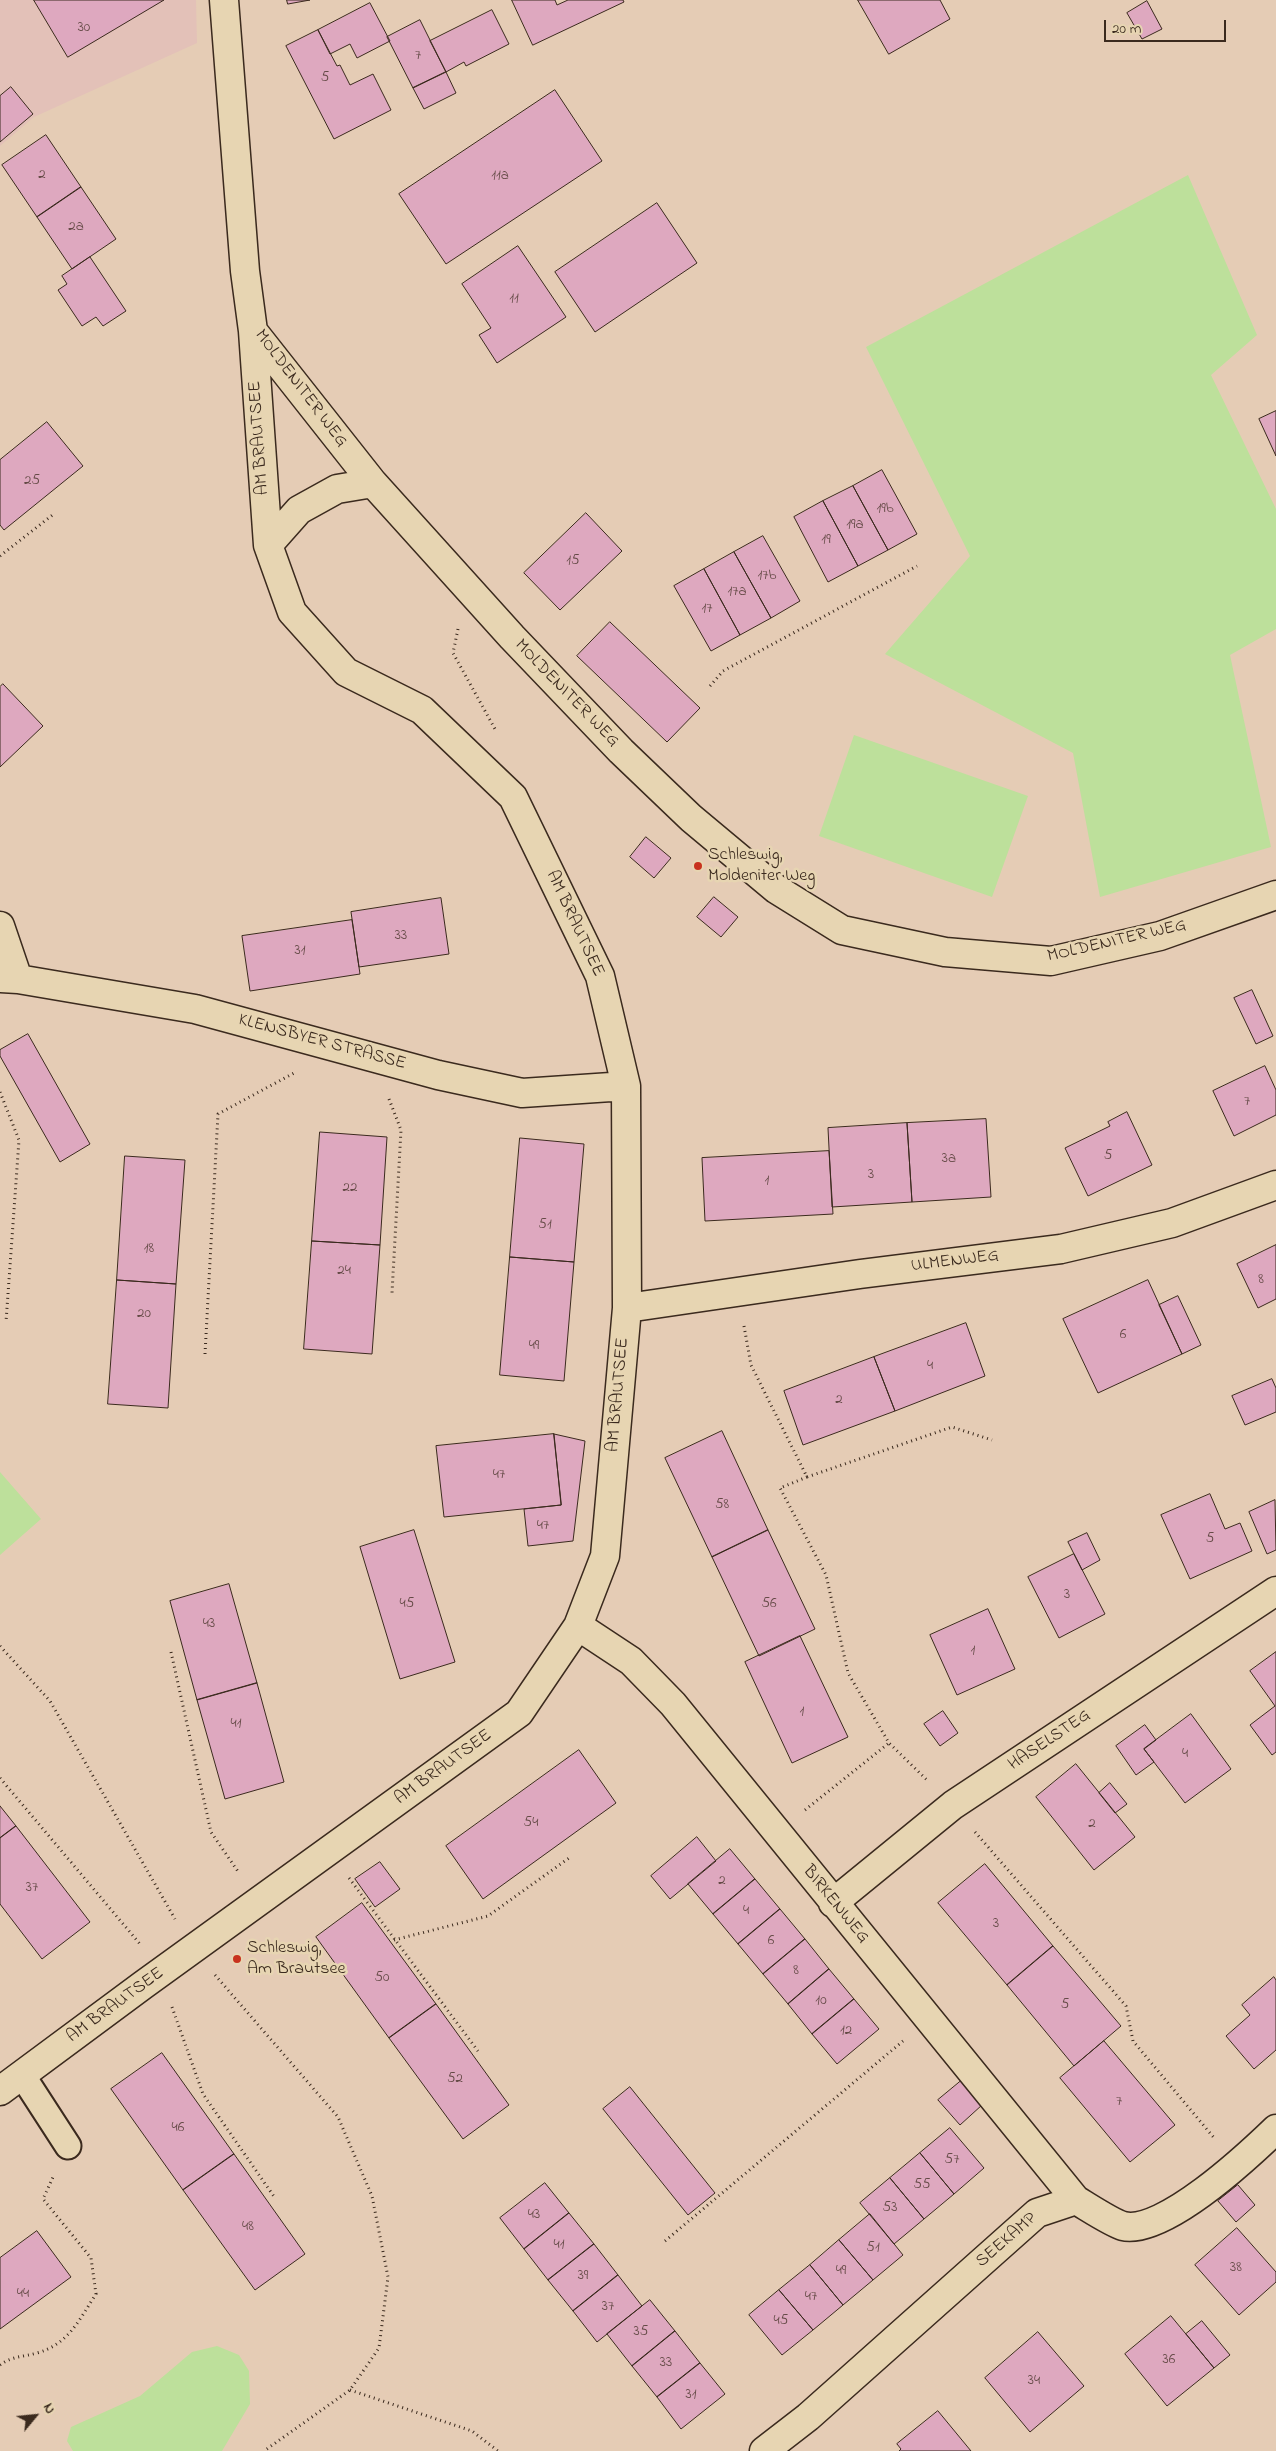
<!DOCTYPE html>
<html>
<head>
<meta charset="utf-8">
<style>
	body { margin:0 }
	#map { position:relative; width:1276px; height:2451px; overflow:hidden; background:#e5ccb5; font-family:"Indie Flower",sans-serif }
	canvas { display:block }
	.north { position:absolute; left:10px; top:2391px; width:50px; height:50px; -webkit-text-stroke:4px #e7d5b2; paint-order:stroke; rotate:62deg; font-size:14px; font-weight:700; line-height:20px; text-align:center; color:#3b2a1e }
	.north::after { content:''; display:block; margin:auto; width:18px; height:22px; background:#3b2a1e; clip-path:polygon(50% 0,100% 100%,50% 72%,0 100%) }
	.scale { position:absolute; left:1104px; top:20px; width:122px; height:22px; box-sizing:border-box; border:2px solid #3b2a1e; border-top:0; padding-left:6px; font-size:15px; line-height:18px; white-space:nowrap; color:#3b2a1e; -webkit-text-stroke:4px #e7d5b2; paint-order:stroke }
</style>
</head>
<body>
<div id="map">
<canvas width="1276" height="2451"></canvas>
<div class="north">N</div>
<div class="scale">20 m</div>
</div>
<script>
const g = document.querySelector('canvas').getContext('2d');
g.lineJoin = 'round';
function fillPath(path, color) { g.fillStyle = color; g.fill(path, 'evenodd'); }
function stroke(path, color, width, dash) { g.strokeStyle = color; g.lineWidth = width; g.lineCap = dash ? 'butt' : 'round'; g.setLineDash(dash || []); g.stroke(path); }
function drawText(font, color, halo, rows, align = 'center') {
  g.font = font + ' "Indie Flower",sans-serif'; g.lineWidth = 5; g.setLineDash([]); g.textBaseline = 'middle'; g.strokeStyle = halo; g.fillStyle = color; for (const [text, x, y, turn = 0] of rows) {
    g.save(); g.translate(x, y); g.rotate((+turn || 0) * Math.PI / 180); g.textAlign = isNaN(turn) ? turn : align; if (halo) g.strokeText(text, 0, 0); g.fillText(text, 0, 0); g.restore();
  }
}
fillPath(new Path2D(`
	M0,0H196L197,43L34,117L0,146Z`), '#e3c1b8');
fillPath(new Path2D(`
	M1188,175L1257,335L1211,375L1276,509V629L1230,655L1271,847L1100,897L1073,753L885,654L970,556L866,347Z
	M854,735L1028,796L992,897L819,836Z
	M0,1472L41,1519L0,1555Z
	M217,2346L239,2355L249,2371L250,2404L222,2451H73L67,2441L71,2427L140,2396L192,2352Z`), '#bde09b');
const building = new Path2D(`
	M34,0H164L68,57Z
	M287,0H310L288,4Z
	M512,0H555L557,5L568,0H623L624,2L533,45Z
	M858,0H940L950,19L889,54Z
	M1147,1L1162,29L1142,39L1127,13Z
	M370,3L390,41L357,58L350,44L330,54L318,30Z
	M492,10L509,44L466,66L464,62L446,72L430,41Z
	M420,20L446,72L413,88L387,37Z
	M318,30L337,66L340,65L350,85L373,74L391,110L334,139L286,46Z
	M446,72L456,93L424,109L413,88Z
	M11,87L33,114L0,142V96Z
	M555,90L602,161L446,264L399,194Z
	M46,135L81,187L37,217L2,165Z
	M81,187L116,239L72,269L37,217Z
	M657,203L697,263L595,332L555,272Z
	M518,246L566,317L497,363L479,335L491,328L462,284Z
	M90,257L126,311L103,326L96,317L82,326L58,290L67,284L62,276Z
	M1276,411V456L1259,419Z
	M47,422L83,466L4,530L0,525V460Z
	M882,470L917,534L888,550L853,486Z
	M853,486L888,550L858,566L823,501Z
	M823,501L858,566L828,582L794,517Z
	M586,513L622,551L560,610L524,573Z
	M763,536L800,601L771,618L734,552Z
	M734,552L771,618L740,635L704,569Z
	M704,569L740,635L711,651L674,586Z
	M610,622L700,708L667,742L577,656Z
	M3,684L43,726L0,767V687Z
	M646,837L671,858L654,878L630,857Z
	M714,897L738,917L721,937L697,917Z
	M441,898L449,954L359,967L351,912Z
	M352,920L360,974L250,991L242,936Z
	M1252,990L1273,1036L1256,1044L1234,998Z
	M28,1034L90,1144L60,1162L0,1056V1050Z
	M1265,1066L1276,1090V1115L1234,1136L1213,1091Z
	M1127,1112L1152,1165L1088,1196L1065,1148L1110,1126L1108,1122Z
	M986,1119L991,1197L912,1202L907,1123Z
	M907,1123L912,1202L832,1207L828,1128Z
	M320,1132L387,1137L380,1245L312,1241Z
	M520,1138L584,1144L574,1262L510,1257Z
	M829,1151L833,1214L705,1221L702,1158Z
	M125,1156L185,1160L176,1284L117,1280Z
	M312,1241L380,1245L372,1354L304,1349Z
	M1276,1245V1299L1258,1308L1237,1264Z
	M510,1257L574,1262L564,1381L500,1375Z
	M117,1280L176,1284L168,1408L108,1404Z
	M1148,1280L1182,1354L1098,1393L1063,1319Z
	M1178,1296L1201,1345L1182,1354L1159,1305Z
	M966,1323L985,1376L895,1411L874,1357Z
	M874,1357L895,1411L803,1445L784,1391Z
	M1272,1379L1276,1388V1412L1245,1425L1232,1396Z
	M722,1431L768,1530L712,1557L665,1458Z
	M554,1434L561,1505L444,1517L436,1446Z
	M554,1434L585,1441L573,1541L528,1546L524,1509L561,1505Z
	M1210,1494L1225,1529L1240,1523L1252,1551L1190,1579L1161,1515Z
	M1275,1500L1276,1550L1267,1554L1249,1512Z
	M414,1530L455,1662L400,1679L360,1547Z
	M768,1530L815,1629L759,1656L712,1557Z
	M1087,1533L1100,1560L1082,1570L1068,1542Z
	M1074,1554L1105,1614L1059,1638L1028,1577Z
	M229,1584L257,1683L197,1700L170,1601Z
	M988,1609L1015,1669L957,1695L930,1635Z
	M800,1636L848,1737L792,1763L745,1662Z
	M1276,1652V1752L1272,1755L1250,1725L1275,1706L1250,1671Z
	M257,1683L284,1782L225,1799L197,1700Z
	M943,1711L958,1733L940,1746L924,1724Z
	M1191,1714L1231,1769L1185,1803L1144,1749Z
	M1145,1725L1156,1740L1144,1749L1154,1762L1136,1775L1116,1746Z
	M579,1750L616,1803L483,1899L446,1846Z
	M1076,1764L1135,1837L1094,1870L1036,1797Z
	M1110,1783L1127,1804L1115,1813L1099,1793Z
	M0,1806L16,1826L0,1838Z
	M16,1826L90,1922L42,1959L0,1904V1838Z
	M697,1837L716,1861L670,1899L651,1876Z
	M730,1849L755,1879L713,1914L688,1884Z
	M380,1862L400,1889L375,1907L355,1879Z
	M985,1864L1053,1946L1007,1985L938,1903Z
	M755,1879L780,1909L738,1944L713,1914Z
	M362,1903L436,2004L389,2038L316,1937Z
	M780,1909L805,1939L763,1974L738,1944Z
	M805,1939L829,1969L788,2004L763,1974Z
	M1053,1946L1121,2026L1074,2066L1007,1985Z
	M829,1969L854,1999L812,2034L788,2004Z
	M1274,1977L1276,1980V2050L1254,2069L1226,2036L1250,2015L1242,2005Z
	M854,1999L879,2029L837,2064L812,2034Z
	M436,2004L509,2105L463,2139L389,2038Z
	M1104,2041L1175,2125L1130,2162L1060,2078Z
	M162,2053L234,2154L183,2190L111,2089Z
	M961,2081L982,2105L960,2125L938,2100Z
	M630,2087L715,2193L688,2215L603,2109Z
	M950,2128L984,2168L954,2194L920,2153Z
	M920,2153L954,2194L924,2219L890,2178Z
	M234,2154L305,2254L255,2290L183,2190Z
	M890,2178L924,2219L894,2244L860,2203Z
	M545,2183L569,2213L524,2249L500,2218Z
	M1238,2185L1255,2205L1236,2222L1218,2201Z
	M569,2213L594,2244L548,2280L524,2249Z
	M870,2214L903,2255L873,2280L839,2240Z
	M1237,2228L1276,2272V2282L1239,2315L1195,2265Z
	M37,2231L71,2277L0,2329V2258Z
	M839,2240L873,2280L843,2305L810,2265Z
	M594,2244L618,2275L573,2311L548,2280Z
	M810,2265L843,2305L813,2330L779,2290Z
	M618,2275L642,2306L597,2342L573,2311Z
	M779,2290L813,2330L782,2355L749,2315Z
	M650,2300L675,2331L632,2366L607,2334Z
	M1171,2316L1214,2368L1167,2406L1125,2354Z
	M1202,2321L1230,2355L1214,2368L1186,2334Z
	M675,2331L700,2363L657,2397L632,2366Z
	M1038,2332L1084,2386L1030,2432L985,2378Z
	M700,2363L725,2394L681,2429L657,2397Z
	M938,2411L971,2451H899L901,2449L897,2444Z`);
fillPath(building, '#dea8bf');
stroke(building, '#3b2a1e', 1);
const service = new Path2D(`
	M22,2075L68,2146`);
const minor = new Path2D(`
	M253,331L373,483L512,637L621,751L691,818L776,889L842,930L945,952L1051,961L1160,936L1276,895
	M268,545L299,510L337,489L373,483
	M0,926L18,979
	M0,978L18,979L195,1009L438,1075L522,1093L626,1086
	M627,1308L860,1274L1061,1249L1172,1223L1276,1185
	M578,1626L631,1661L673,1704L1076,2200
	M833,1903L953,1805L1276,1591
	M0,2091L143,1985L519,1713L578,1626L605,1556L627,1308L626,1086L600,976L513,797L422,710L346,672L292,612L268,545L253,331L245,271L224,0
	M764,2451L808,2417L1037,2213L1076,2200C1088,2207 1112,2223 1123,2226C1163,2236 1249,2155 1276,2129`);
stroke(service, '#3b2a1e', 29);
stroke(minor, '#3b2a1e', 31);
stroke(new Path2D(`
	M0,556L55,513
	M458,629L453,653L495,729
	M710,686L723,671L917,566
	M0,1092L19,1140L6,1322
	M389,1099L401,1130L392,1293
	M744,1326L751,1365L807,1477L952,1427L992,1440
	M205,1354L218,1114L294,1073
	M807,1477L780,1488L826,1575L848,1673L889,1743L927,1780
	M0,1646L50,1701L175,1919
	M171,1652L211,1832L239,1873
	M0,1778L140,1944
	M805,1810L889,1743
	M975,1832L1126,2006L1133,2041L1215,2139
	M349,1878L478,2051
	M394,1940L488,1916L569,1858
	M215,1975L338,2117L372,2196L388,2277L379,2348L350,2390L264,2451
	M172,2007L203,2094L275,2198
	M665,2241L903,2041
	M0,2365C12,2356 23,2357 37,2353C69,2344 79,2320 96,2294L91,2258L43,2199L54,2175
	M350,2390L472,2431L498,2451`), '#3b2a1e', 3, [1, 4]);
stroke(service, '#e7d5b2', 25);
stroke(minor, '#e7d5b2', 28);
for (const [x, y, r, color] of [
	[698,866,5,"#c8321e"],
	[237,1959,5,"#c8321e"]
]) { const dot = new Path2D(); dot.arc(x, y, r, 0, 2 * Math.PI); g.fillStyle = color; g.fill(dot); stroke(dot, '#e7d5b2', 2); }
drawText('15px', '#644a46', null, [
	["30",84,29],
	["7",418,57],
	["5",325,79],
	["2",42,176],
	["11a",500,177],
	["2a",76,228],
	["11",514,300],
	["25",32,482],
	["19b",885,510],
	["19a",855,526],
	["19",826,541],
	["15",573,562],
	["17b",767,577],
	["17a",737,593],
	["17",707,610],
	["33",401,937],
	["31",300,952],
	["7",1247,1103],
	["5",1108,1157],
	["3a",949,1160],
	["3",871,1176],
	["1",767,1182],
	["22",350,1189],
	["51",545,1226],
	["18",149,1250],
	["24",344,1272],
	["8",1261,1281],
	["20",144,1315],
	["6",1123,1336],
	["49",534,1347],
	["4",930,1367],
	["2",839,1401],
	["47",499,1476],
	["58",722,1506],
	["47",543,1527],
	["5",1210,1540],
	["3",1067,1596],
	["45",407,1605],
	["56",769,1605],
	["43",209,1625],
	["1",973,1652],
	["1",802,1713],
	["41",236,1725],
	["4",1185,1755],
	["54",531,1824],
	["2",1092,1825],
	["2",722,1882],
	["37",32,1889],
	["4",746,1912],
	["3",996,1925],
	["6",771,1942],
	["8",796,1972],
	["50",382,1979],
	["10",821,2002],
	["5",1065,2006],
	["12",846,2032],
	["52",455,2080],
	["7",1119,2103],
	["46",178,2129],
	["57",952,2161],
	["55",922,2186],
	["53",890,2209],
	["43",534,2216],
	["48",248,2228],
	["41",559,2246],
	["51",873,2249],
	["38",1236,2269],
	["49",841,2272],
	["39",583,2277],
	["44",23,2295],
	["47",811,2298],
	["37",608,2308],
	["45",781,2322],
	["35",641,2333],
	["36",1169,2361],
	["33",666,2364],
	["34",1034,2382],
	["31",691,2396]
]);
drawText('18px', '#3b2a1e', '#e7d5b2', [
	["MOLDENITER WEG",300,389,53],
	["AM BRAUTSEE",260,438,-94],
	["MOLDENITER WEG",566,694,46],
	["AM BRAUTSEE",574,924,65],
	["MOLDENITER WEG",1117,942,-13],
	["KLENSBYER STRASSE",322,1043,15],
	["ULMENWEG",955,1262,-7],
	["AM BRAUTSEE",619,1395,-85],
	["HASELSTEG",1050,1741,-34],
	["AM BRAUTSEE",444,1768,-36],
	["BIRKENWEG",835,1905,51],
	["AM BRAUTSEE",116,2006,-36],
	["SEEKAMP",1007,2241,-41]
]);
drawText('18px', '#3b2a1e', '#e7d5b2', [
	["Schleswig,",708,856],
	["Moldeniter Weg",708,877],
	["Schleswig,",247,1949],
	["Am Brautsee",247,1970]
], 'left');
</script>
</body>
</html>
